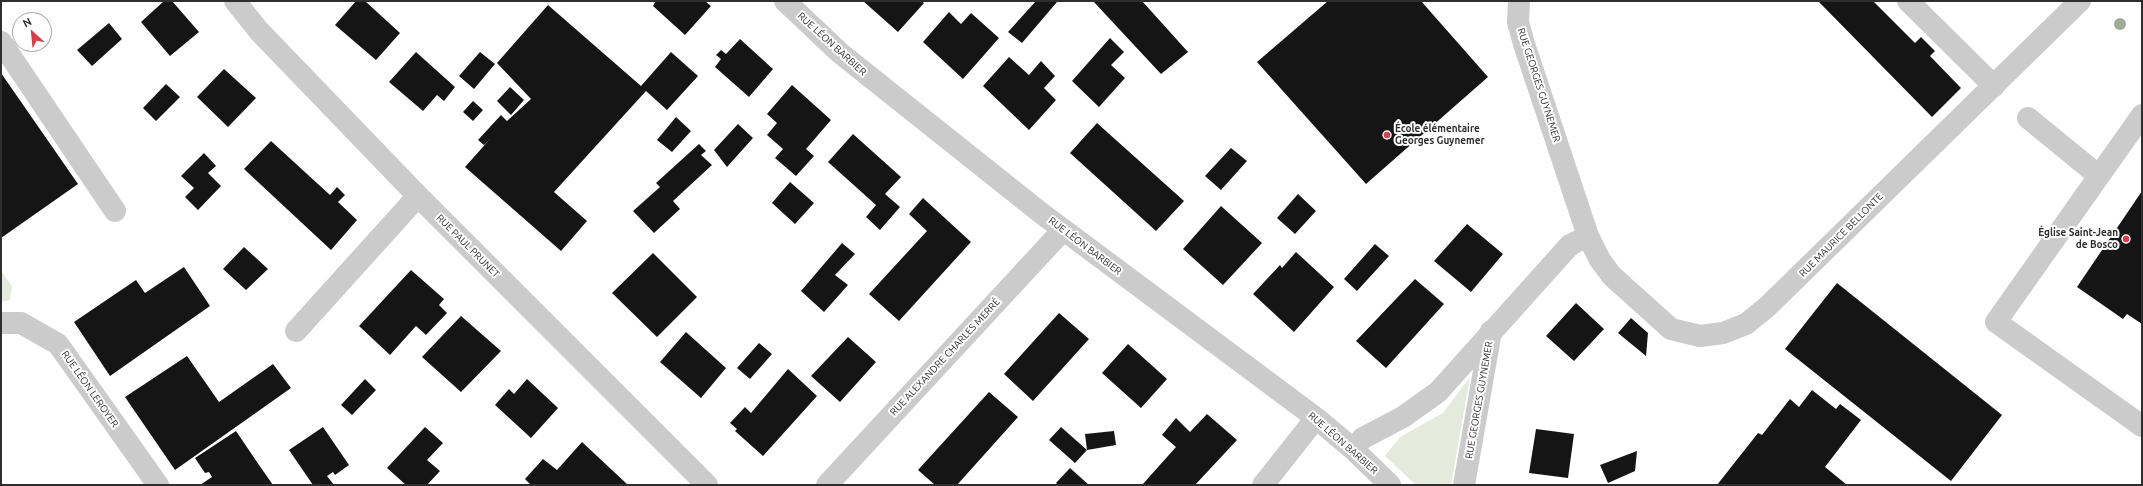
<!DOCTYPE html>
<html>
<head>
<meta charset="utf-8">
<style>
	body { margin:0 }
	#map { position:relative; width:2143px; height:486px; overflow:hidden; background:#fff; font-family:Ubuntu,sans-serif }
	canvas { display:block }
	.frame { position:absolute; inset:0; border:2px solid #2e2e2e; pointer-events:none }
	.north { position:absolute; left:12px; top:12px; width:40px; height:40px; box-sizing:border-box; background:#fff; border:1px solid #ababab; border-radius:50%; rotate:333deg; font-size:11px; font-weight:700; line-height:16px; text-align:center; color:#2e2e2e }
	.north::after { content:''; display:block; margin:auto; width:14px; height:18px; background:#d73f48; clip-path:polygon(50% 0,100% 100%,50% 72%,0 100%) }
</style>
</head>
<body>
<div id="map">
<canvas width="2143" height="486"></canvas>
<div class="frame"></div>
<div class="north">N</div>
</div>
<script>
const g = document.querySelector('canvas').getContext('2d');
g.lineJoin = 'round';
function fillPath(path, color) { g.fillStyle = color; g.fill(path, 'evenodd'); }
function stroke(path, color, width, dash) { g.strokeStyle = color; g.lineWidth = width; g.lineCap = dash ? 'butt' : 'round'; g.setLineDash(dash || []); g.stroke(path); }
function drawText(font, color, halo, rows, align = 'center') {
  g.font = font + ' Ubuntu,sans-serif'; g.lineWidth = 4; g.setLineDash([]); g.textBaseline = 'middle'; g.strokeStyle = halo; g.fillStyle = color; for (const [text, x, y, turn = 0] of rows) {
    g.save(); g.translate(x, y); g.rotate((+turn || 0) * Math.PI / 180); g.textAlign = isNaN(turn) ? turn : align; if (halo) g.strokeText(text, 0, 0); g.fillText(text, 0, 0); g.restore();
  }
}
fillPath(new Path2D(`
	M1,271L12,286L10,300L1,302Z
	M1470,377L1451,485H1416L1385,456L1400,437L1443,413Z`), '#e4ebdd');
fillPath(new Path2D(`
	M164,1H172L199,32L170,56L141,22Z
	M356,1H365L400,33L376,60L335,25Z
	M656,1H705L711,6L685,35L653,6Z
	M863,1H921L924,3L898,32Z
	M1036,1L1057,2L1022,43L1008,32Z
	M1093,1H1142L1188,52L1161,74Z
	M1328,1H1421L1488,77L1366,184L1257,62Z
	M1818,1H1873L1915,43L1921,37L1935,51L1930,56L1961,88L1932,117Z
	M548,5L641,86L671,52L698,76L667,110L646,91L554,192L587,221L561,251L465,167L490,139L484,145L478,140L501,115L507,121L531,99L497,63Z
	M949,12L961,24L971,13L999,38L963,79L923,42Z
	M109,23L122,39L92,66L77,50Z
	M1110,38L1124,52L1111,65L1125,78L1099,107L1072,81Z
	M740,39L773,69L749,97L715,67L721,59L716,55L721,50L726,54Z
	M416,52L455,87L444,101L437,95L423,111L389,82Z
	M480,52L495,64L474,89L459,76Z
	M1009,57L1029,75L1041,61L1055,76L1044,88L1056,100L1029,130L983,86Z
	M224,69L256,98L228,127L197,97Z
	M1,73L78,184L1,238Z
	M166,84L180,97L156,121L143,108Z
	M792,85L831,120L806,149L814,156L796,176L775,158L783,149L767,135L777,123L767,114Z
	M510,87L524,100L511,115L497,101Z
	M473,101L483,110L473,121L463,112Z
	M676,117L691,131L672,152L657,140Z
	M1097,123L1184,201L1156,231L1070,153Z
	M738,124L753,138L727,167L714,150Z
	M853,134L901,177L885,194L900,207L880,230L866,217L876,205L828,162Z
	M271,141L330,195L337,187L345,195L338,202L357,220L331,250L244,169Z
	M699,144L706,151L701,155L712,165L673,201L680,209L654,233L633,211L660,187L656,183Z
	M1231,148L1247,161L1221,190L1205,176Z
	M204,153L216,166L208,173L221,186L198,210L185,197L194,188L181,176Z
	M790,182L814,203L795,224L772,203Z
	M2142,191V324L2127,314L2123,319L2077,287Z
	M1298,194L1316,211L1295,234L1277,218Z
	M923,198L971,242L899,321L869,294L927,231L909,214Z
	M1221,206L1262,243L1223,285L1183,249Z
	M1467,224L1503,254L1471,292L1434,261Z
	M842,243L855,254L835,275L848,285L824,312L801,291Z
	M1375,244L1389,256L1357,291L1344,279Z
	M244,247L268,269L246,290L223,269Z
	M1296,252L1334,287L1294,332L1253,294L1280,265L1282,268Z
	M653,253L697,297L657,337L612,293Z
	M184,267L210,306L110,376L74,322L136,280L145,293Z
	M411,270L444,299L439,305L447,313L426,335L416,326L390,355L359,326Z
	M1415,279L1444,304L1386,368L1356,341Z
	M1837,283L2002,415L1951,481L1785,349Z
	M1576,303L1604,329L1574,361L1546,336Z
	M1059,313L1089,339L1033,401L1004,374Z
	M461,316L501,351L461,392L422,357Z
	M1631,318L1648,333L1646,356L1618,333Z
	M686,332L726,368L701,398L660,362Z
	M848,337L876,362L840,402L811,376Z
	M759,343L772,354L750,379L737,368Z
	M1128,344L1167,379L1141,408L1102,373Z
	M187,356L219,402L273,364L291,388L175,470L125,397Z
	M788,369L817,396L763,456L735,431L737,429L730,423L745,407L751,413Z
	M365,379L376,390L352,415L341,405Z
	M527,379L558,408L531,438L495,405L509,389L514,394Z
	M1812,390L1836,409L1840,404L1861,420L1825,467L1847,485H1717L1758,433L1762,435L1790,399L1799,407Z
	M989,392L1018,417L957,485H935L918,470Z
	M1207,414L1237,440L1195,485H1142L1176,447L1162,435L1176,418L1190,432Z
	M323,427L349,465L335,475L333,472L327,476L334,485H313L289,450Z
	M425,427L443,443L427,460L440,471L427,485H406L387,468Z
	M1061,427L1087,450L1075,463L1049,440Z
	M1536,429L1574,434L1568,478L1529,473Z
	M236,431L259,465L273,485H200L212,477L209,472L205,473L195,458Z
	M1114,431L1116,445L1087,450L1085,434Z
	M582,442L628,485H531L525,479L543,459L557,470Z
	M1637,451L1635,471L1608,483L1600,465Z
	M1070,468L1089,485H1058L1056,483Z`), '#151515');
stroke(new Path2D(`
	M235,1L259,31L418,196L707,485
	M785,1L840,53L1041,213L1316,418L1353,449L1390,485
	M1519,1L1518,22L1524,44L1588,236L1600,260L1612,276L1671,329L1700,336L1723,333L1746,324L1767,307L2080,1
	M1908,1L1994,86
	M1,42L115,211
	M2028,118L2099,176L1996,322L2142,426
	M2099,176L2142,115
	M1,323H21L58,344L158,485
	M296,331L418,196
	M1353,449L1363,438L1403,417L1438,392L1560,256L1570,245L1588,236
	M827,485L1063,230
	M1263,485L1316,418
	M1464,485L1491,331`), '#cbcbcb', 22);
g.fillStyle = '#9fab95';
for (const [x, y] of [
	[2120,24]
]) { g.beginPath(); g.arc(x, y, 6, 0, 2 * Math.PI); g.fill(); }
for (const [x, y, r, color] of [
	[1387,135,4,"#d73f48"],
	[2126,239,4,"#d73f48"]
]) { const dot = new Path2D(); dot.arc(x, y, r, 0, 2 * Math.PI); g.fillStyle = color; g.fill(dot); stroke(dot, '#fff', 1.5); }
drawText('10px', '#2e2e2e', '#fff', [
	["RUE LÉON BARBIER",832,44,42],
	["RUE GEORGES GUYNEMER",1539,85,72],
	["RUE MAURICE BELLONTE",1841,235,-45],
	["RUE PAUL PRUNET",468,246,45],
	["RUE LÉON BARBIER",1085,246,37],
	["RUE ALEXANDRE CHARLES MERRÉ",945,357,-47],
	["RUE LÉON LEROYER",90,389,55],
	["RUE GEORGES GUYNEMER",1479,400,-80],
	["RUE LÉON BARBIER",1343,443,41]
]);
drawText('bold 10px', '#2e2e2e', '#fff', [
	["École élémentaire",1395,129],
	["Georges Guynemer",1395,141],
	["Église Saint-Jean",2118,233,"right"],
	["de Bosco",2118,245,"right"]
], 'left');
</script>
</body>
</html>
